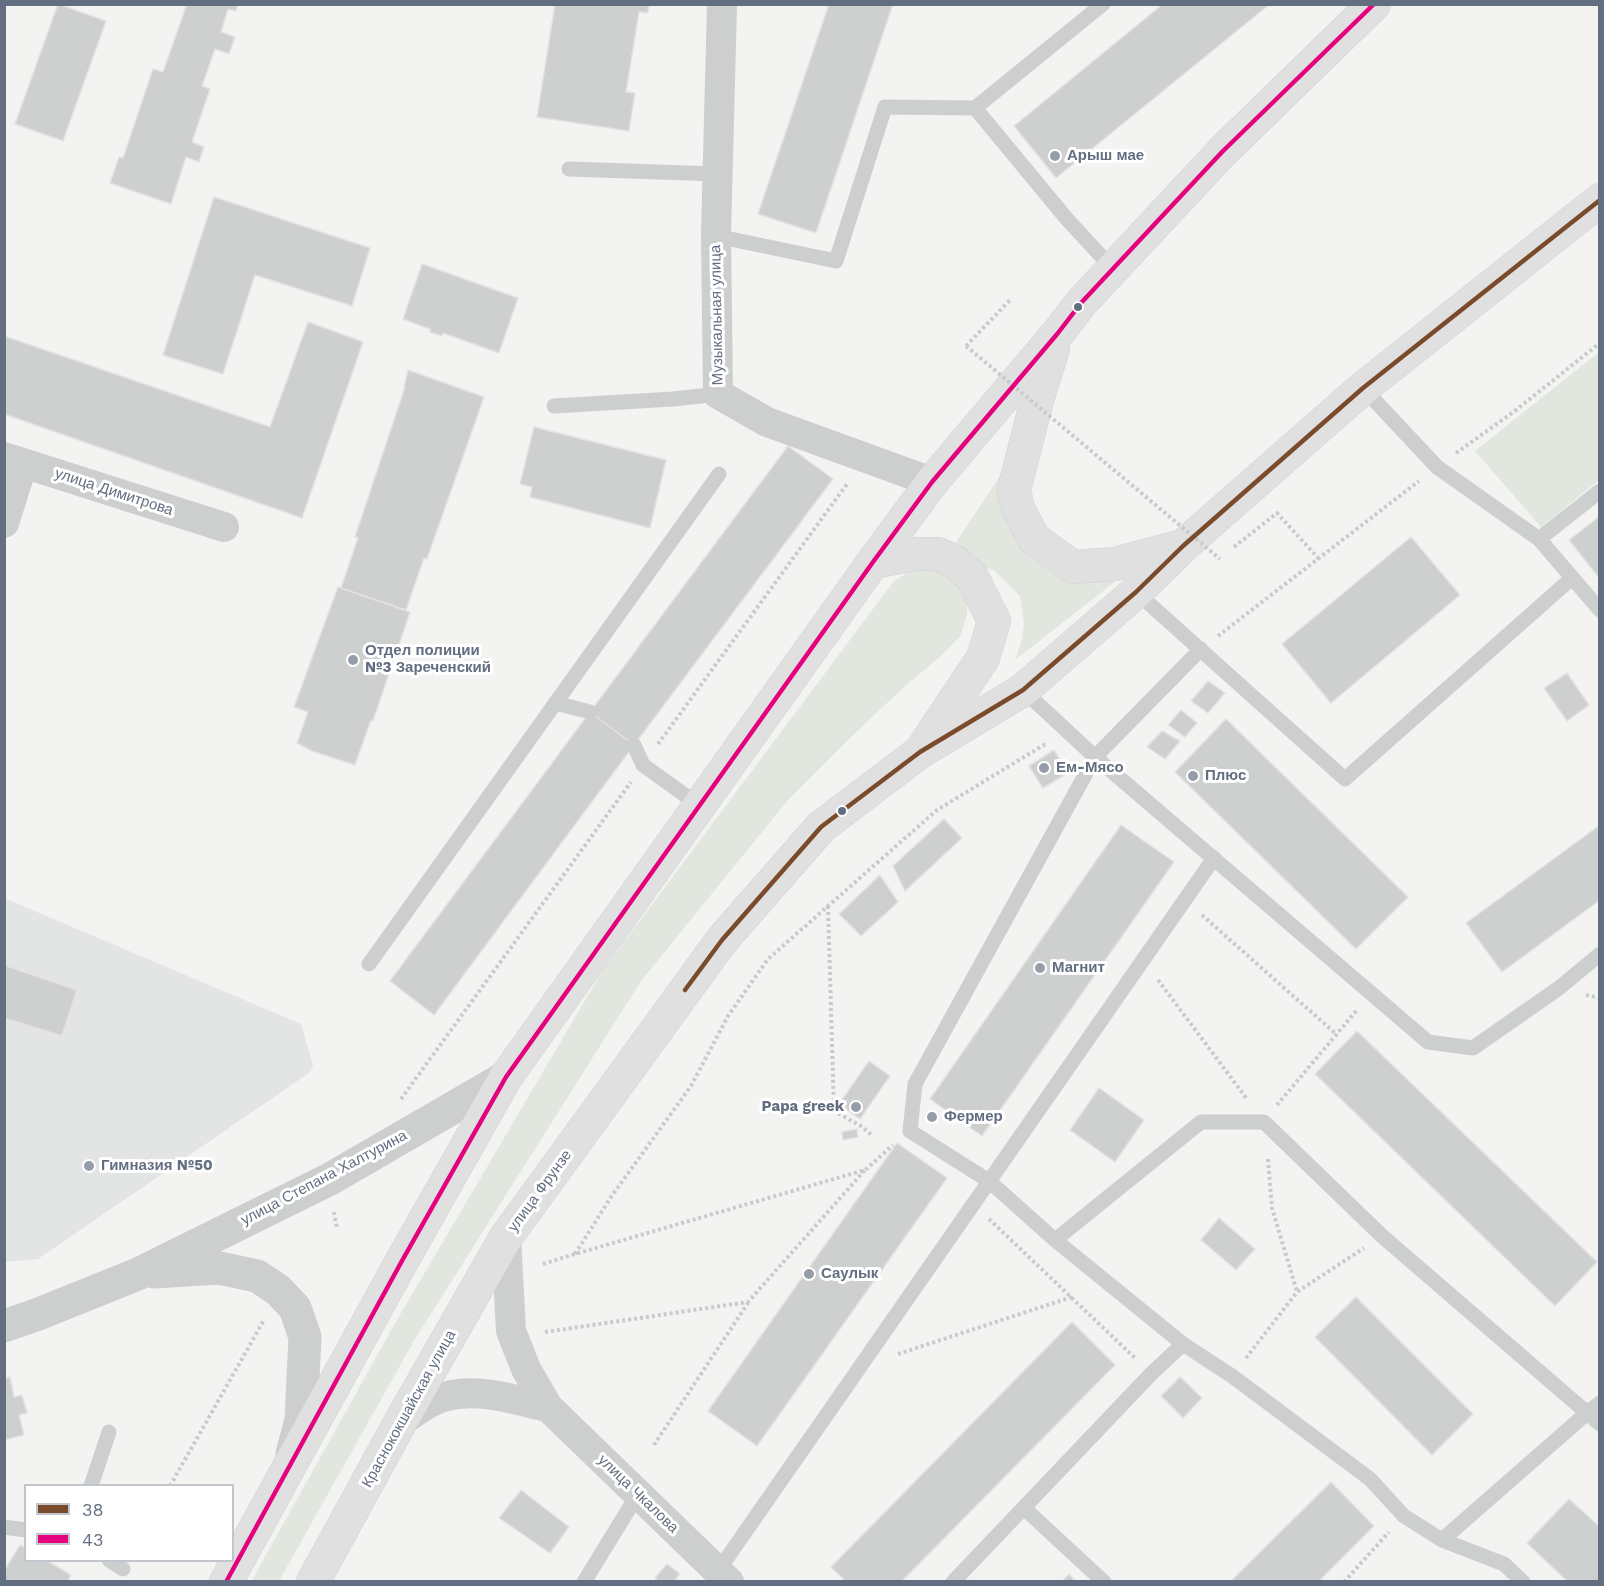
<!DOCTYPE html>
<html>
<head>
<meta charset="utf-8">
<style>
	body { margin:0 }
	#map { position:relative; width:1604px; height:1586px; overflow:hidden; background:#f3f3f1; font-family:"Work Sans",sans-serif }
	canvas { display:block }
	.frame { position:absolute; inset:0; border:6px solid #636e81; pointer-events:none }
	.legend { position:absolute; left:24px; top:1484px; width:210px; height:78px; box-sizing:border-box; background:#fff; border:2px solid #c1c5cd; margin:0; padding:8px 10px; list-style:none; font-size:18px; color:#636e81 }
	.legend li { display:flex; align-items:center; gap:12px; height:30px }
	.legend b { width:30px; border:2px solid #c1c5cd }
</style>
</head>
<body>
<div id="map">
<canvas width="1604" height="1586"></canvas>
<div class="frame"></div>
<ul class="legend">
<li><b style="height:8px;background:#7a4b2a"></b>38</li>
<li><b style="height:8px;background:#e5007d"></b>43</li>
</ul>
</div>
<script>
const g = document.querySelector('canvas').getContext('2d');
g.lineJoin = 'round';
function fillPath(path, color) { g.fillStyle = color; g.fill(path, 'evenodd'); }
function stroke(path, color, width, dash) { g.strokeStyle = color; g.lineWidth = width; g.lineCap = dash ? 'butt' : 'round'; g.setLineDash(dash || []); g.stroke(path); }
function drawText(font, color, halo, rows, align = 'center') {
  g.font = font + ' "Work Sans",sans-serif'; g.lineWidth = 6; g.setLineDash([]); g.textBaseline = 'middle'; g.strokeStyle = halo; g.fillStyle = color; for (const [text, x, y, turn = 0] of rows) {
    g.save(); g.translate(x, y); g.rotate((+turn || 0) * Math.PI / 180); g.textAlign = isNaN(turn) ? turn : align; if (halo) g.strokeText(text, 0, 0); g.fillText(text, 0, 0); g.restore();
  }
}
fillPath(new Path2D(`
	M4,898L301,1024L313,1066L309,1073L38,1259L5,1262Z`), '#e3e4e4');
fillPath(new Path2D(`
	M1599,352V480L1541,527L1475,451Z
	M1002,473L1015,536L1027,555L1056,575L1095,581L1117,580L1015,660L1022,639L1024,624L1020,596L995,571L978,565H941Z
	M914,569L940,570L953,579L967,599V613L961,635L942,655L905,686L853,735L788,800L641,981L415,1339L279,1581L251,1582L394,1325L603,970L894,581Z`), '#e1e6df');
const building = new Path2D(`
	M58,4L106,21L63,141L15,124Z
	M187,4H238L236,11L228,9L221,32L235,37L229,54L215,49L202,86L210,89L192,142L204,147L199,162L186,157L171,204L110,183L119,157L123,158L153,69L163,72Z
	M555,4H649L648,13L639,12L626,92L635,93L629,131L537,117Z
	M829,4H893L816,233L758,214Z
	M1163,4H1270L1056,178L1014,126Z
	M214,197L370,248L352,306L255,275L223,374L163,355Z
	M422,264L518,298L499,353L443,333L442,336L430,332V329L403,319Z
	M308,322L363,342L302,518L4,414V336L270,427Z
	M408,370L484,397L427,559L424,558L406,610L341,588L358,538L355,537L405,387H404Z
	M534,427L666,460L650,528L530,497L532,487L520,484Z
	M788,446L833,479L634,745L590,712Z
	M1600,516V579L1569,540Z
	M1411,537L1460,595L1331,703L1282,644Z
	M338,587L410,612L373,721L371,720L355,765L312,751L297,743L308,712L294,707Z
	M1567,673L1589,705L1567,721L1544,688Z
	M1208,681L1225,693L1208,713L1191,701Z
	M1181,710L1197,723L1185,737L1168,725Z
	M590,712L634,745L434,1015L390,981Z
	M1226,719L1408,897L1356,949L1175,772Z
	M1162,731L1180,741L1165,759L1147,747Z
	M1054,750L1068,773L1043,788L1029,766Z
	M944,819L962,838L905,891L893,866Z
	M1121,825L1174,862L982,1136L930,1099Z
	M1600,825V900L1502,972L1466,923Z
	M880,875L898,902L861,936L839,914Z
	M4,965L77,990L62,1036L4,1018Z
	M1357,1031L1597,1262L1555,1306L1315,1074Z
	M869,1061L890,1076L860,1119L839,1104Z
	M1099,1088L1144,1120L1115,1162L1070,1130Z
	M857,1129L858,1137L843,1140L842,1132Z
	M897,1143L947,1178L757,1446L708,1411Z
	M1219,1218L1255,1249L1236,1270L1201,1240Z
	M1356,1297L1473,1414L1432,1455L1315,1337Z
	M1072,1322L1115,1365L901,1582H846L831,1567Z
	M10,1377L14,1397L22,1395L27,1413L19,1415L24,1435L4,1440V1379Z
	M1180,1377L1202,1398L1183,1418L1161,1396Z
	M1331,1482L1374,1526L1318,1582H1230Z
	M521,1490L569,1527L550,1553L499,1518Z
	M1569,1499L1600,1527V1582H1568L1527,1543Z
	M20,1545L26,1548V1560H46L71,1575L67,1582H4V1571Z
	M667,1564L680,1574L673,1582H659L655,1578Z
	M1069,1574L1076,1582H1062Z`);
fillPath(building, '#cecfcf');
stroke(building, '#e2e2e1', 1.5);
const primary = new Path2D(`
	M1053,349L1037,400L1014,490L1018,509L1034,539L1073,567L1115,564L1179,547
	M873,562L915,554H938L955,562L972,577L994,621L983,658L925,745
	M226,1582L403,1259L506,1077L873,562L932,482L1058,333L1081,303L1222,152L1374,4
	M313,1582L401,1421L506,1237L722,940L821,827L920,752L1023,690L1136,592L1183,546L1363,388L1600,200`);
stroke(primary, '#d0d1d0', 34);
stroke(new Path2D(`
	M966,346L1011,299
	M1456,453L1516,410L1600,343
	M1234,547L1277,513L1319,559
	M1218,636L1419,481
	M658,744L847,484
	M828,906L834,1111L861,1126L873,1136
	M1202,915L1336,1034
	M1158,980L1247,1099
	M1586,995L1600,998
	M401,1099L631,782
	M1277,1105L1357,1010
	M1268,1159L1272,1208L1297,1292
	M334,1212L337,1229
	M989,1219L1136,1359
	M575,1254L611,1197L691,1086L728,1016L768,959L937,810L1047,743
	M543,1264L575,1254L865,1170L893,1145
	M545,1332L748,1302L865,1170
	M898,1354L1072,1297
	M1246,1358L1297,1292L1364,1248
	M654,1445L748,1303
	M170,1486L264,1320
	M1344,1582L1389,1532`), '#c9cacb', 4, [3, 3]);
stroke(new Path2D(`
	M1103,4L975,108L1066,218L1113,269
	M569,169L717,174
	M716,236L836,261L885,107L975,108
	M1363,388L1437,467L1539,539L1600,610
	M554,406L673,399L718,394
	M1539,539L1600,491
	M1136,592L1345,779L1572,578
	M1023,690L1095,757L1428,1042L1473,1048L1559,988L1600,954
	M555,703L590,712
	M634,745L643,765L700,806
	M369,964L719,474
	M1055,1240L1201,1122H1264L1382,1236L1600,1424
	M1183,1344L1232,1376L1370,1479L1404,1516L1442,1540L1587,1413L1600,1403
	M91,1486L109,1432
	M1024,1508L1104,1582
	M4,1527L26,1530
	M1442,1540L1504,1564L1523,1582
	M109,1560L123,1569
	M718,1571L1214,858
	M584,1582L638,1494
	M953,1582L1151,1374L1183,1344L1055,1240L989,1181L910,1131L915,1084L1095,757L1201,649`), '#cdcece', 15);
stroke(new Path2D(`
	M722,4L716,236L718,394L767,422L932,482
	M4,457L224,527
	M4,523L23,463
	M506,1237L511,1331L526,1369L548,1407L729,1582
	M401,1421C412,1415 422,1406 433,1401C469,1384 511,1399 548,1407`), '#cdcece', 30);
stroke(new Path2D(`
	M154,1272L219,1268L257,1276L278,1290L295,1308L305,1337L301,1420L292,1454
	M4,1326L36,1315L138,1274L330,1179L506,1077`), '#cdcece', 33);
stroke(primary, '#e0e0e1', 33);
stroke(new Path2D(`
	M966,346L1220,559`), '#c9cacb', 4, [3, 3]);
stroke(new Path2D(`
	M685,990L722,940L821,827L920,752L1023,690L1136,592L1183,546L1363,388L1600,200`), '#7a4b2a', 4.5);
stroke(new Path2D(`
	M226,1582L403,1259L506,1077L873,562L932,482L1058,333L1081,303L1222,152L1374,4`), '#e5007d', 4.5);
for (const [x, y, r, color] of [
	[1055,156,6,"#959da8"],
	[1078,307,5,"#636e81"],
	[353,660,6,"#959da8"],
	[1044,768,6,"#959da8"],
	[1193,776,6,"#959da8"],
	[842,811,5,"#636e81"],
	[1040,968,6,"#959da8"],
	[856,1107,6,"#959da8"],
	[932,1117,6,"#959da8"],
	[89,1166,6,"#959da8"],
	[809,1274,6,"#959da8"]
]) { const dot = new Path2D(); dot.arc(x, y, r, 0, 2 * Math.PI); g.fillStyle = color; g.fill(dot); stroke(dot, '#fff', 2); }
drawText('bold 15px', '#636e81', '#fff', [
	["Арыш мае",1067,156],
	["Отдел полиции",365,651],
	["№3 Зареченский",365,668],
	["Ем-Мясо",1056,768],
	["Плюс",1205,776],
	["Магнит",1052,968],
	["Papa greek",844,1107,"right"],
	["Фермер",944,1117],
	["Гимназия №50",101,1166],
	["Саулык",821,1274]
], 'left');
drawText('15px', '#636e81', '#fff', [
	["Музыкальная улица",717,315,-91],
	["улица Димитрова",114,492,18],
	["улица Степана Халтурина",324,1178,-28],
	["улица Фрунзе",540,1191,-54],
	["Краснококшайская улица",409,1409,-61],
	["улица Чкалова",638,1494,44]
]);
</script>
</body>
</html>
